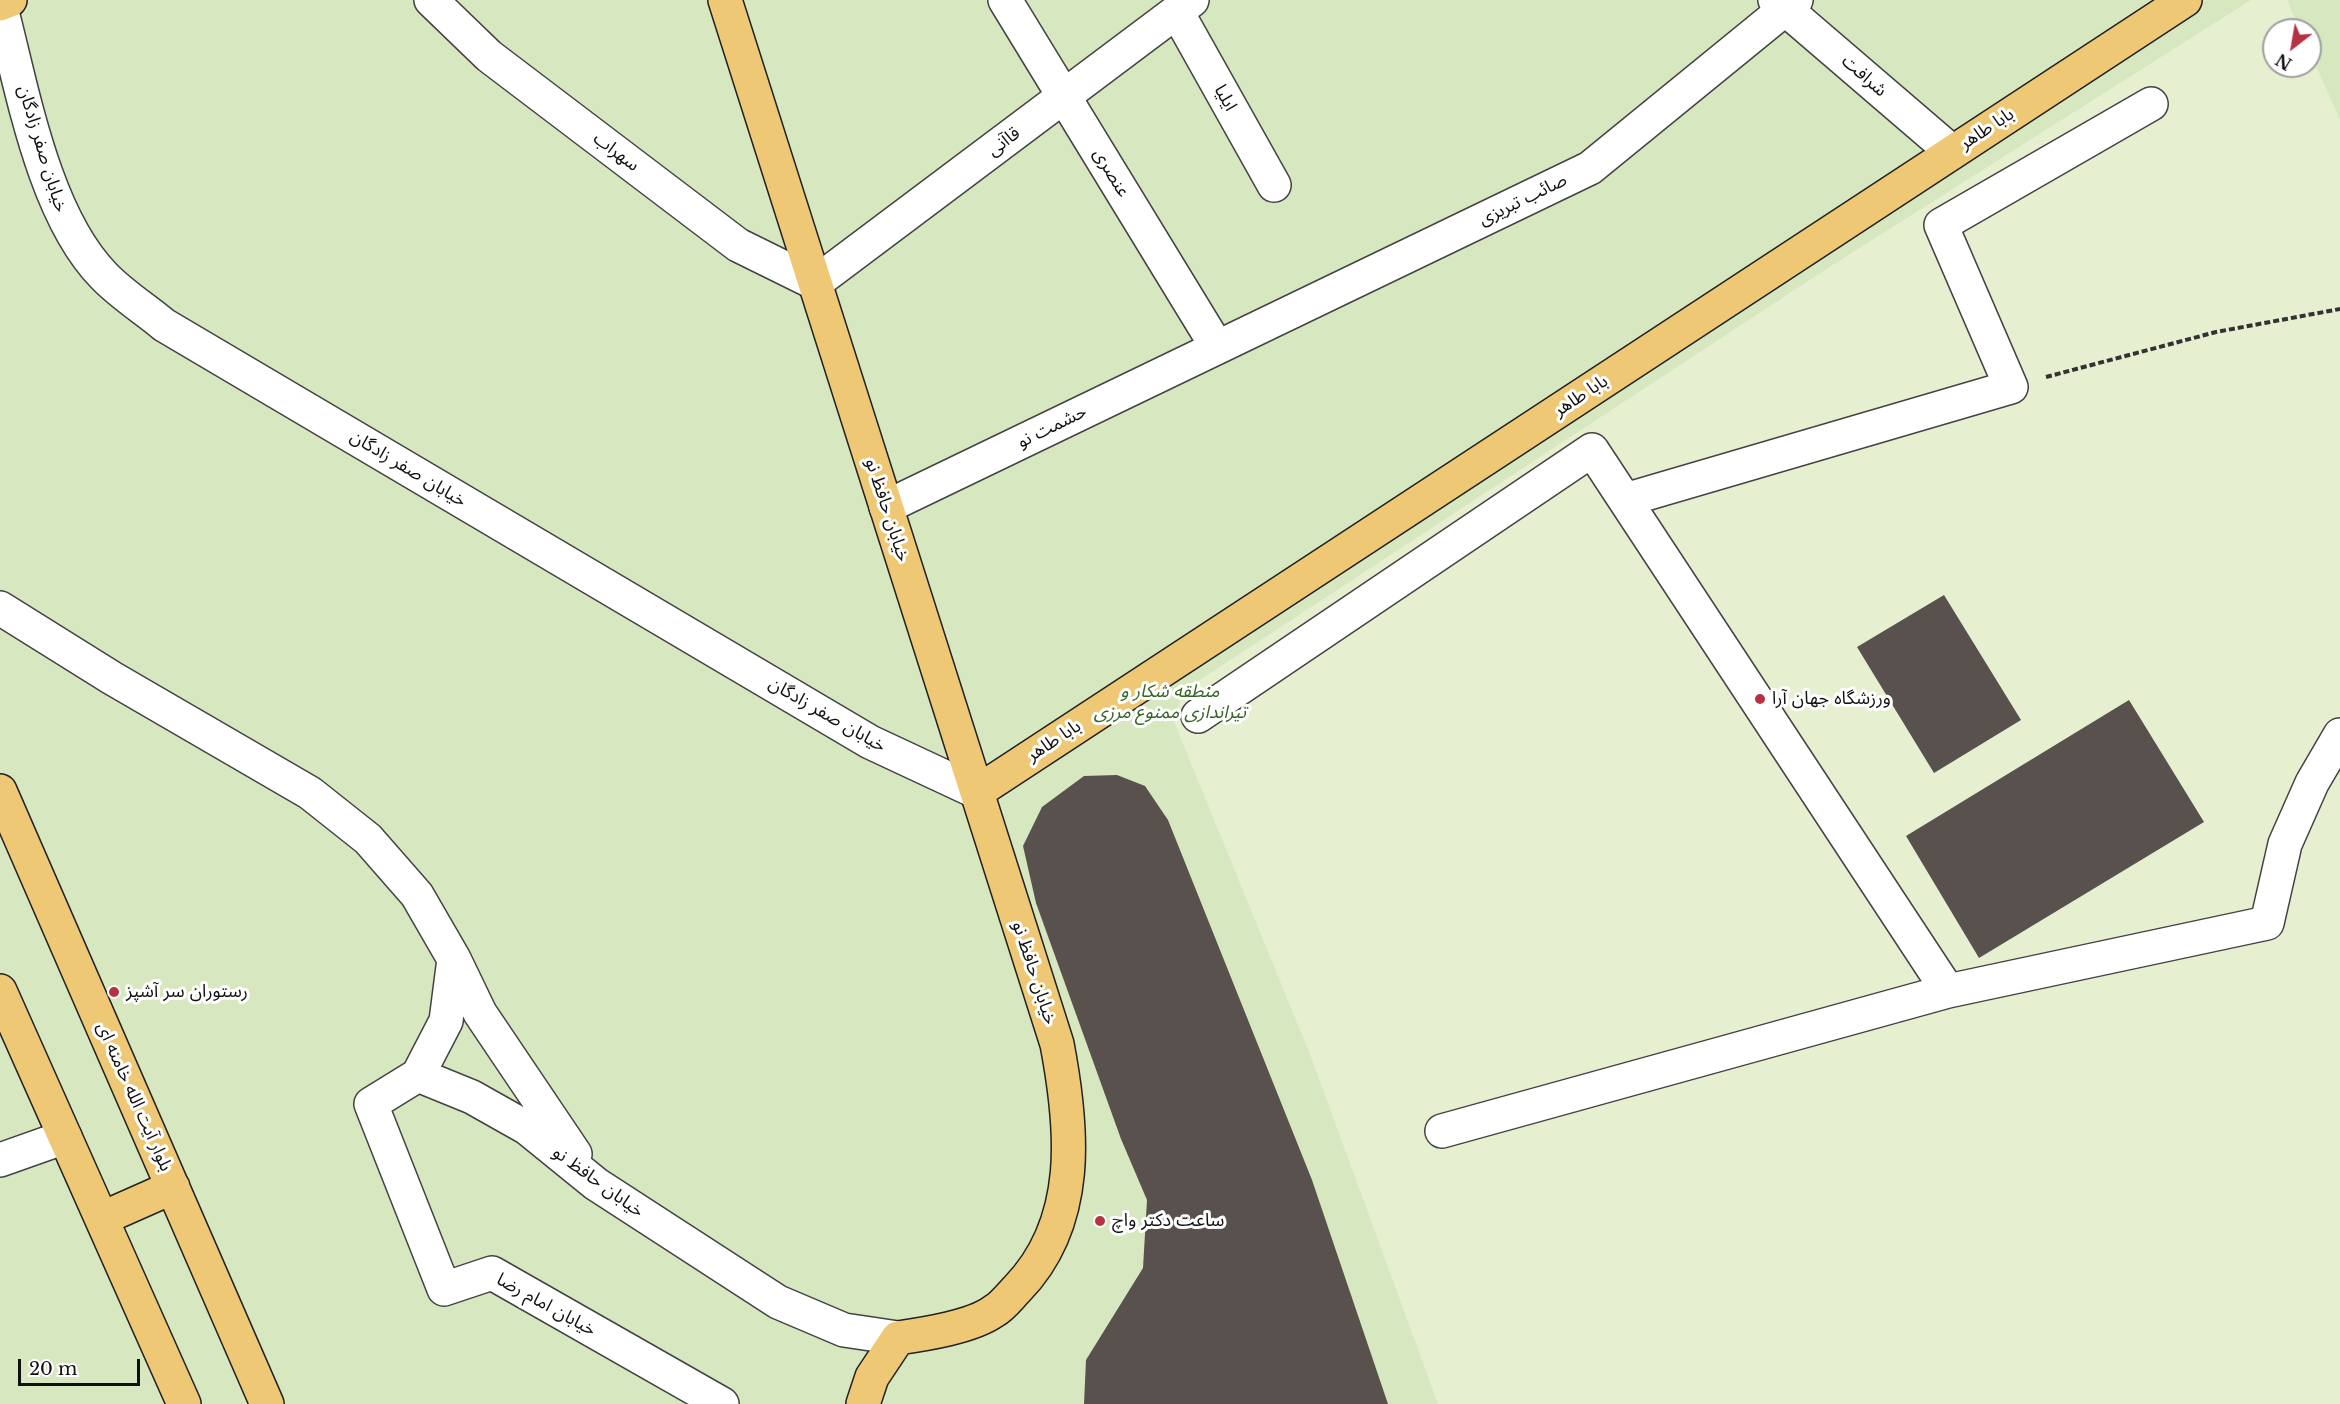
<!DOCTYPE html>
<html>
<head>
<meta charset="utf-8">
<style>
	body { margin:0 }
	#map { position:relative; width:2340px; height:1404px; overflow:hidden; background:#fefcf5; font-family:"Libre Baskerville",serif }
	canvas { display:block }
	.north { position:absolute; left:2262px; top:18px; width:60px; height:60px; box-sizing:border-box; background:#fff; border:2px solid #9f9f9f; border-radius:50%; rotate:211deg; font-size:16px; font-weight:700; line-height:24px; text-align:center; color:#101010 }
	.north::after { content:''; display:block; margin:auto; width:21px; height:27px; background:#b63242; clip-path:polygon(50% 0,100% 100%,50% 72%,0 100%) }
	.scale { position:absolute; left:18px; top:1359px; width:122px; height:27px; box-sizing:border-box; border:3px solid #101010; border-top:0; padding-left:8px; font-size:18px; line-height:21px; white-space:nowrap; color:#101010; -webkit-text-stroke:4px #fff; paint-order:stroke }
</style>
</head>
<body>
<div id="map">
<canvas width="2340" height="1404"></canvas>
<div class="north">N</div>
<div class="scale">20 m</div>
</div>
<script>
const g = document.querySelector('canvas').getContext('2d');
g.lineJoin = 'round';
function fillPath(path, color) { g.fillStyle = color; g.fill(path, 'evenodd'); }
function stroke(path, color, width, dash) { g.strokeStyle = color; g.lineWidth = width; g.lineCap = dash ? 'butt' : 'round'; g.setLineDash(dash || []); g.stroke(path); }
function drawText(font, color, halo, rows, align = 'center') {
  g.font = font + ' "Libre Baskerville","Noto Sans Arabic",serif'; g.lineWidth = 6; g.setLineDash([]); g.textBaseline = 'middle'; g.strokeStyle = halo; g.fillStyle = color; for (const [text, x, y, turn = 0] of rows) {
    g.save(); g.translate(x, y); g.rotate((+turn || 0) * Math.PI / 180); g.textAlign = isNaN(turn) ? turn : align; if (halo) g.strokeText(text, 0, 0); g.fillText(text, 0, 0); g.restore();
  }
}
fillPath(new Path2D(`
	M0,0H2340V1404H0ZM2274,30H2310V66H2274Z`), '#d7e7c0');
fillPath(new Path2D(`
	M2251,0H2287L2300,30H2274V66H2310V52L2340,120V1404H1438L1311,1057L1174,722L1183,691L1831,266Z`), '#e7efd1');
fillPath(new Path2D(`
	M1944,595L2021,720L1934,773L1857,647Z
	M2129,700L2204,822L1979,958L1906,836Z
	M1117,775L1145,786L1168,820L1312,1180L1388,1404H1084L1086,1360L1143,1268L1147,1200L1121,1139L1036,903L1023,846L1042,807L1084,776Z`), '#58514d');
const minor = new Path2D(`
	M431,0L489,56L738,245L815,283L1192,0
	M1005,0L1217,347
	M1775,0L1952,152
	M0,4C22,87 43,214 104,276C121,294 145,309 164,325L870,742L977,792
	M1177,12L1274,185
	M1625,500L2011,387L1941,225L2151,104
	M886,507L1590,168L1796,0
	M0,608L112,678L310,793L368,839L417,895L454,959L446,1021L418,1075L371,1104L444,1289L492,1273L722,1404
	M1198,716L1592,450L1948,991L2267,923L2285,844L2312,783L2340,735
	M454,959L480,1013L575,1154
	M418,1075L472,1097L527,1128L596,1184L778,1302L844,1330L898,1338
	M1442,1131L1948,991
	M0,1160L65,1137`);
const major = new Path2D(`
	M725,0L1057,1044C1073,1128 1082,1222 1017,1289C1010,1296 1003,1306 994,1311C972,1327 925,1334 898,1338L872,1377L863,1404
	M0,4L10,0
	M0,791L267,1404
	M977,792L2185,0
	M0,991L184,1404
	M103,1218L173,1187`);
stroke(minor, '#434343', 36);
stroke(major, '#212121', 36);
stroke(new Path2D(`
	M2046,377L2216,332L2340,309`), '#323232', 4, [6, 3]);
stroke(minor, '#fff', 33);
stroke(major, '#eec875', 33);
for (const [x, y, r, color] of [
	[1760,699,6,"#b63242"],
	[114,992,6,"#b63242"],
	[1100,1221,6,"#b63242"]
]) { const dot = new Path2D(); dot.arc(x, y, r, 0, 2 * Math.PI); g.fillStyle = color; g.fill(dot); stroke(dot, '#fff', 2); }
drawText('18px', '#101010', '#fff', [
	["شرافت",1864,76,41],
	["ایلیا",1225,98,61],
	["بابا طاهر",1987,129,-33],
	["قاآنی",1004,142,-37],
	["خیابان صفر زادگان",42,149,73],
	["سهراب",616,152,37],
	["عنصری",1111,173,59],
	["صائب تبریزی",1523,200,-26],
	["بابا طاهر",1581,396,-33],
	["حشمت نو",1052,427,-26],
	["خیابان صفر زادگان",408,469,31],
	["خیابان حافظ نو",887,510,72],
	["خیابان صفر زادگان",827,715,30],
	["بابا طاهر",1054,741,-33],
	["خیابان حافظ نو",1034,973,72],
	["بلوار آیت الله خامنه ای",134,1097,66],
	["خیابان حافظ نو",598,1182,36],
	["خیابان امام رضا",546,1305,29]
]);
drawText('italic 18px', '#366425', '#fff', [
	["منطقه شکار و",1170,692],
	["تیراندازی ممنوع مرزی",1170,713]
]);
drawText('18px', '#101010', '#fff', [
	["ورزشگاه جهان آرا",1772,699],
	["رستوران سر آشپز",126,992],
	["ساعت دکتر واچ",1112,1221]
], 'left');
</script>
</body>
</html>
